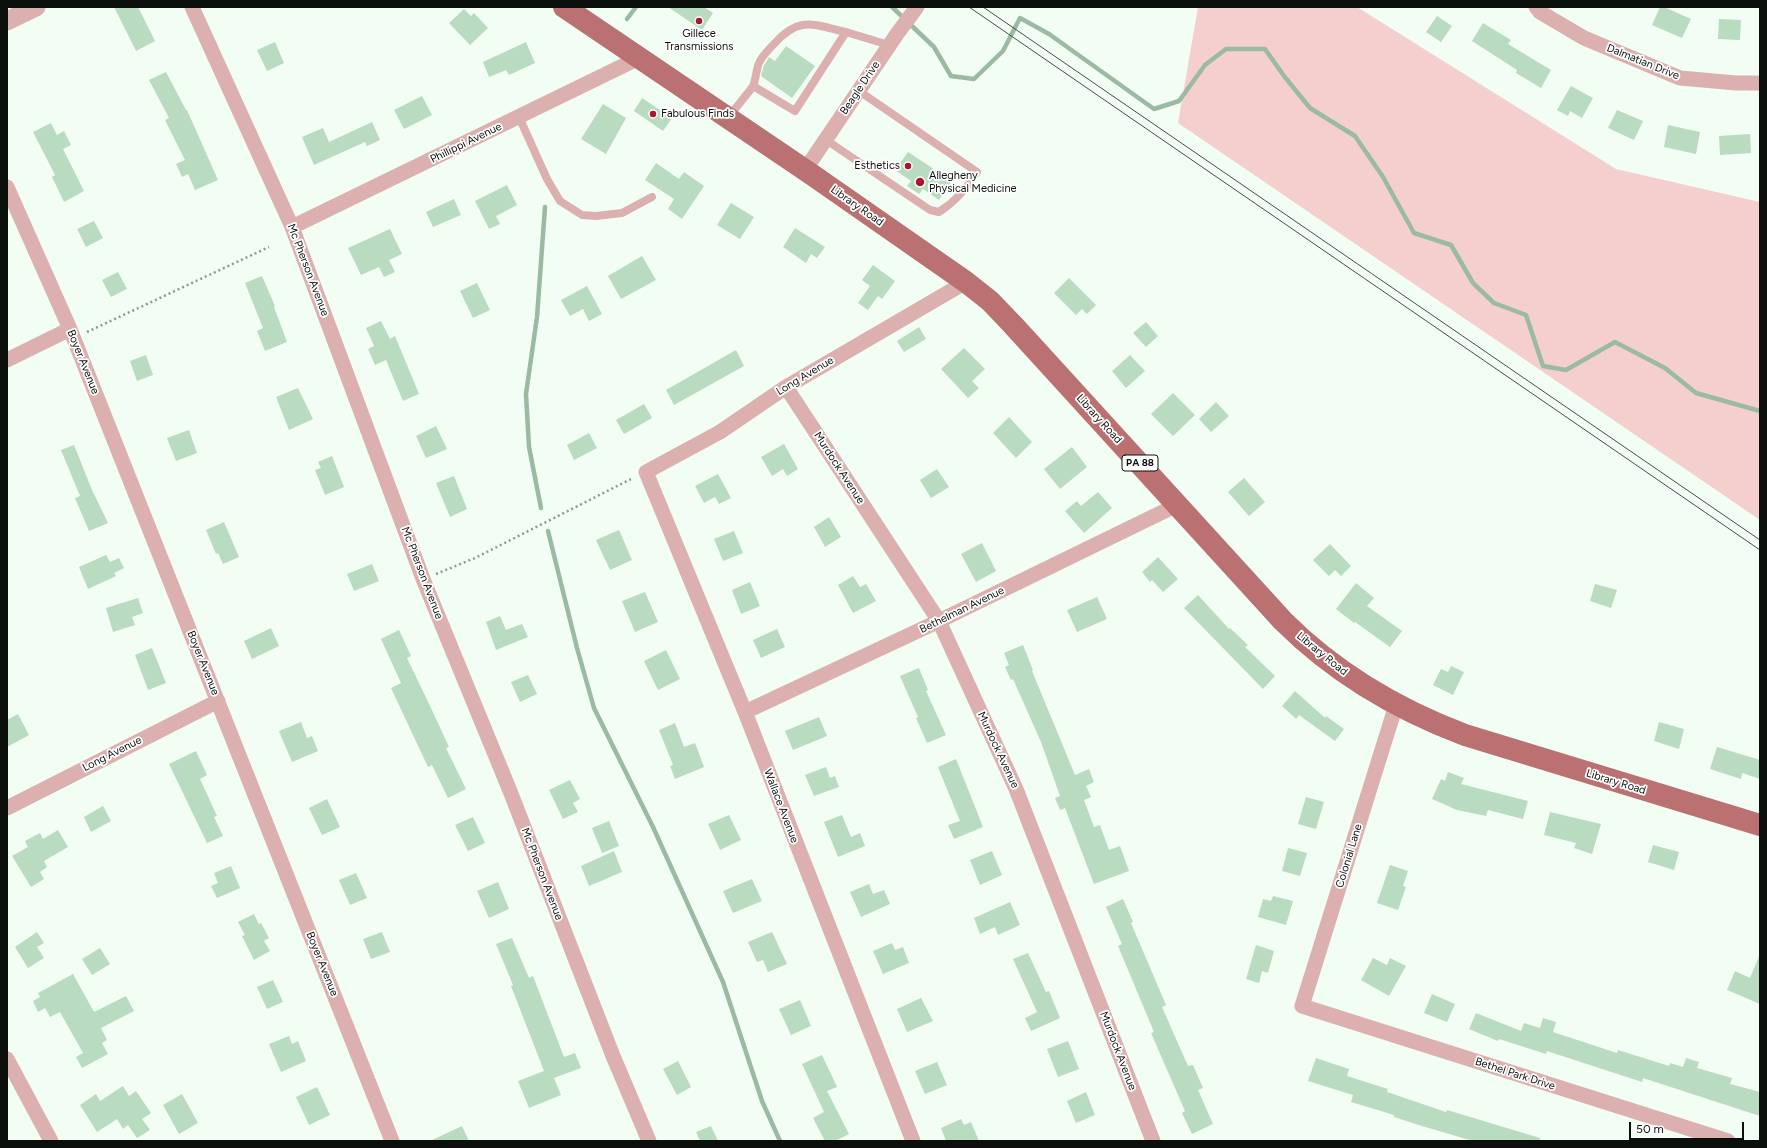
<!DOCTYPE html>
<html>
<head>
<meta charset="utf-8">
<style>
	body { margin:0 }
	#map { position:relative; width:1767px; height:1148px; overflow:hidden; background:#f2fef4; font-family:Figtree,sans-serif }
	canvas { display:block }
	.frame { position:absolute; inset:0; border:8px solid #0c100d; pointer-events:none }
	.scale { position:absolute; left:1629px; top:1122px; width:115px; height:18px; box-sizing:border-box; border:2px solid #0c100d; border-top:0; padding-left:5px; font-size:12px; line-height:14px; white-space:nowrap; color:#0c100d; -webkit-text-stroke:3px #fff; paint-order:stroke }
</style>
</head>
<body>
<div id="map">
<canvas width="1767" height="1148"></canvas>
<div class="frame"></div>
<div class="scale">50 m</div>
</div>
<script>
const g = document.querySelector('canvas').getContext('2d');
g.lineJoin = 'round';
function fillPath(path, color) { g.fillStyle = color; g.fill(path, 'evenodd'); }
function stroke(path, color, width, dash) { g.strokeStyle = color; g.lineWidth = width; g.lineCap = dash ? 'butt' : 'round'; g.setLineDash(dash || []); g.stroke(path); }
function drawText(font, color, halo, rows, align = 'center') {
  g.font = font + ' Figtree,sans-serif'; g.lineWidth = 3.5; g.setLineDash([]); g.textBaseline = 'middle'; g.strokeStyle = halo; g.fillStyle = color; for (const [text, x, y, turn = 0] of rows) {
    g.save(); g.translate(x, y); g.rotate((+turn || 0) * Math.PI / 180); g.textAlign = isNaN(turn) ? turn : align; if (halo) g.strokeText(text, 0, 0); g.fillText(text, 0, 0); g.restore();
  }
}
fillPath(new Path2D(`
	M1198,7H1357L1616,169L1760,202V520L1178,123Z`), '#f4cfce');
stroke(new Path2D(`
	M892,7L934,47L951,76L974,79L1003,51L1020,18L1049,34L1154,109L1179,101L1205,65L1226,49H1265L1284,76L1310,108L1355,136L1383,177L1414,233L1451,245L1473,283L1494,303L1526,315L1543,366L1566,370L1615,342L1665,368L1696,393L1760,411
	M627,19L636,7
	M541,508L529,447L526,394L537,317L545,207
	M548,531L577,648L594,708L653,827L723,982L762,1101L780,1141`), '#9abba1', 4.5);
fillPath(new Path2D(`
	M114,7H138L155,41L136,51Z
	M668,7H704L713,13L702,30Z
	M1660,7H1664L1691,19L1682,38L1652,25Z
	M464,9L471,16L474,13L488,28L470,45L449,23Z
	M1437,16L1452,26L1441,42L1426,32Z
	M1719,19L1741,20L1740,40L1718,39Z
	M1483,23L1511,40L1508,44L1551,70L1541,88L1516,73L1517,70L1472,41Z
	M275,42L284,63L267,71L257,50Z
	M526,42L535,63L509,75L506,70L489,77L483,62Z
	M786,46L815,66L792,98L761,76L764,65L768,59L769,57L775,61Z
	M166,72L186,110H187L218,180L195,190L188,174L182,177L176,164L185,160L165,120L169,118L149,80Z
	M1571,86L1593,98L1582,118L1570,111L1568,116L1557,110Z
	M422,96L432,115L404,129L394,110Z
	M642,98L672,118L663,131L634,111Z
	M603,104L626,118L606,154L581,139Z
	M1617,110L1643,121L1634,140L1608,128Z
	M372,122L380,140L367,146L365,142L314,165L302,137L323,128L329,142Z
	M51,123L57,135L64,131L71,145L63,149L84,191L64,202L52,177L55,175L33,132Z
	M1668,125L1700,132L1696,154L1664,147Z
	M1750,134L1751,153L1720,155L1719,136Z
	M908,152L952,181L939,200L923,189L919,194L907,186L911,181L895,170Z
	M656,163L679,179L684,172L704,186L682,219L668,209L674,199L645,180Z
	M507,185L517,205L496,216L500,224L489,229L475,201Z
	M454,199L461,215L433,227L426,212Z
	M731,203L754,217L740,239L717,225Z
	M94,221L103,238L86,247L77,229Z
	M795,228L825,247L817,258L811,254L806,263L783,247Z
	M390,229L402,254L389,260L395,272L384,277L379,267L361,275L348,248Z
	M642,256L656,280L621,299L608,276Z
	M873,265L895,281L882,299L878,296L868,310L858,303L870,286L862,280Z
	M118,272L127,289L111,297L102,280Z
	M262,276L275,306L274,307L287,342L265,351L257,331L263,328L245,283Z
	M1069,278L1096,305L1087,314L1082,309L1076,315L1054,293Z
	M477,283L490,310L473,318L460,291Z
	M587,286L602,314L589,321L583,309L570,316L561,300Z
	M381,321L390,339L395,336L419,394L403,401L386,360L375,365L368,349L374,346L366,328Z
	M1146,322L1158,336L1146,347L1133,333Z
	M919,327L926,339L904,352L897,341Z
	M964,348L985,369L972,381L979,388L968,398L941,369Z
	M736,350L744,366L674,405L666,390Z
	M146,355L153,375L137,381L130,361Z
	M1130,355L1145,371L1126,388L1112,371Z
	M298,388L313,419L289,430L276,397Z
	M1173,393L1195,415L1173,436L1151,414Z
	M1216,402L1229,416L1211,432L1199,419Z
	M644,404L652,418L624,434L616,420Z
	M1009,417L1032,442L1016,458L993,433Z
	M436,426L447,449L426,458L416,436Z
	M189,430L197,453L176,461L167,438Z
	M589,433L597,448L574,460L567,445Z
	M784,444L798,469L787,476L783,469L772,476L761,457Z
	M74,445L92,490L108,523L89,531L75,498L80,496L61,450Z
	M1072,447L1087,467L1060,489L1044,469Z
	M332,456L344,487L325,495L315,470L321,468L318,462Z
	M937,469L949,487L931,498L920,480Z
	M718,474L731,498L719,504L715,497L704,503L695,486Z
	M454,476L467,509L450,517L436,483Z
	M1244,478L1265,502L1249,516L1228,492Z
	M1098,492L1112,508L1084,533L1065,511L1077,501L1081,506Z
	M829,517L841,537L825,547L814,527Z
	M224,522L239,557L223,564L218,553L216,554L206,530Z
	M619,530L632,560L610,570L596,540Z
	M734,531L743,553L723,561L714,539Z
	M982,543L996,571L976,582L961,554Z
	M1330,544L1351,566L1341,576L1335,570L1329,576L1313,560Z
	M106,555L110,562L119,558L124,568L114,573L116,576L88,589L79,567Z
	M1158,557L1178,579L1163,592L1152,580L1150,582L1142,572Z
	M372,564L379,581L354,591L347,574Z
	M853,576L860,587L866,584L876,601L853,613L838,585Z
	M750,582L760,606L741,614L732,590Z
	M1356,583L1374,598L1367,606L1402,631L1390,647L1355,622L1354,623L1336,609Z
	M1595,584L1617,590L1611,608L1590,601Z
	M645,592L658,622L635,632L622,601Z
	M1198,595L1229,629L1230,628L1248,645L1245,647L1275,676L1263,689L1184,608Z
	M1097,597L1107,619L1077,632L1067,610Z
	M138,598L143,613L132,617L135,625L113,632L106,608Z
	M500,616L506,630L522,624L528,637L496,650L486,622Z
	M271,628L279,646L252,659L244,641Z
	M777,629L785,647L761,658L753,640Z
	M399,630L411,656L407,658L431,708L449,747L446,748L466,789L448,798L432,765L428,767L391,688L401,683L381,639Z
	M1023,645L1033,670L1032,671L1075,775L1089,769L1094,782L1086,786L1091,797L1084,800L1094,827L1100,825L1109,850L1120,846L1129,871L1094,884L1065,808L1060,810L1055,798L1060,796L1041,742L1013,679L1011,680L1005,667L1009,665L1004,653Z
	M152,648L166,683L148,690L135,655Z
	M666,650L680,679L658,690L644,661Z
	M1451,666L1464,672L1453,695L1433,685L1441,669L1448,672Z
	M919,668L928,690L926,691L946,735L927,743L916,718L918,717L900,676Z
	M528,675L537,694L520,702L511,682Z
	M1295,691L1325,718L1326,716L1344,729L1335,741L1299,715L1296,719L1282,706Z
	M18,714L29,735L7,747V720Z
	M819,717L827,736L793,750L785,731Z
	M301,722L307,738L312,736L318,751L292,762L279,731Z
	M1659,722L1684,729L1679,749L1654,741Z
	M675,723L684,747L695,743L704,767L675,779L670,766L673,765L659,730Z
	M1717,747L1760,760V779L1742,773L1741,779L1710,769Z
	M196,751L207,775L200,779L217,816L214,817L223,836L207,843L169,764Z
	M956,759L983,827L954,839L948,825L960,821L938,767Z
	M826,767L830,778L835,776L839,787L814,796L805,775Z
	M1448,772L1464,778L1461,784L1528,801L1523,819L1488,810L1486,816L1457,810L1432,799L1441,779L1445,781Z
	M570,780L580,799L573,803L578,812L563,819L549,790Z
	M1306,797L1324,802L1316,829L1298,824Z
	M327,799L340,827L322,835L309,808Z
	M103,806L111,821L91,832L84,817Z
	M1550,812L1601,824L1592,854L1574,848L1576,843L1544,835Z
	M729,815L741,840L720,850L708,824Z
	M842,815L851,837L860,833L865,846L838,857L824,822Z
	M473,817L485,843L468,851L455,825Z
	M609,821L619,846L602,853L592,828Z
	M58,830L68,847L44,861L47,867L40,872L44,879L31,887L12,856L28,847L25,841L40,833L43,839Z
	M1653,845L1679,852L1674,870L1648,862Z
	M1288,848L1307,853L1300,876L1282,871Z
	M614,851L622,872L589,886L581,866Z
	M992,851L1002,875L980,885L970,860Z
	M1390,865L1408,871L1403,886L1406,887L1398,910L1377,903Z
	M231,866L240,888L217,898L211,886L218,883L214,873Z
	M356,873L367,898L350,905L339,880Z
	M752,879L762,901L733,913L723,891Z
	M498,882L509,909L489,918L477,891Z
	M869,884L873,894L884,890L890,904L861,917L850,892Z
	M1273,896L1293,901L1286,925L1258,917L1263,899L1271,901Z
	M1123,899L1133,922L1131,923L1166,1005L1162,1007L1188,1066L1193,1065L1203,1088L1198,1090L1213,1124L1192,1134L1182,1113L1185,1111L1151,1033L1154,1032L1118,946L1122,944L1106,907Z
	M1010,902L1020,925L998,935L995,927L980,934L974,918Z
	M254,914L259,924L261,923L269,938L264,941L270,951L254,960L242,936L245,935L238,922Z
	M37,932L44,943L37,947L44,958L28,968L15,947Z
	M382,932L390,952L371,959L363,939Z
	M772,932L787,964L768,972L763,960L757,962L748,942Z
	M512,938L529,978L533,976L564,1057L575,1053L581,1068L554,1078L561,1095L529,1108L518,1081L544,1071L511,986L513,985L496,944Z
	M892,943L895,950L903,947L909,963L883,974L873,951Z
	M1256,945L1274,951L1268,973L1262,971L1259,983L1246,979Z
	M100,948L110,964L92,975L82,959Z
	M1028,953L1046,992L1049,991L1060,1018L1031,1031L1025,1018L1037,1012L1013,959Z
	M1760,954V1004L1727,990L1735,971L1750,978Z
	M1373,958L1387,965L1390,958L1406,966L1389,996L1361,980Z
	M73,974L94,1012L126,996L134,1011L101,1028L107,1040L102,1043L108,1054L82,1068L76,1057L83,1053L60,1012L50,1017L45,1008L38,1012L33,1001L40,997L38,993Z
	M273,980L283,1002L267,1009L257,987Z
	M1432,994L1455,1004L1447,1022L1424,1013Z
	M921,998L933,1021L907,1032L897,1009Z
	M800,1000L811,1026L791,1035L779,1009Z
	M1476,1013L1521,1031L1524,1023L1540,1028L1543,1018L1556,1022L1553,1032L1617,1053L1618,1050L1669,1066L1670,1063L1683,1067L1686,1058L1699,1062L1697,1068L1732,1078L1730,1084L1760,1092V1116L1643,1078L1642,1082L1547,1051L1546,1054L1499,1039L1498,1041L1469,1029Z
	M289,1036L292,1044L298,1041L306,1061L281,1072L269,1044Z
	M1068,1041L1079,1069L1058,1077L1047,1049Z
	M822,1055L837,1087L827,1091L849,1134L835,1141H825L813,1118L824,1112L802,1064Z
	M1316,1058L1349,1069L1347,1076L1388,1089L1387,1092L1446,1112L1447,1110L1540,1138V1141H1473L1422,1126L1394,1117V1115L1351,1102L1353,1095L1308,1081Z
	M678,1061L691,1087L677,1095L663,1069Z
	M937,1062L947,1085L925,1094L915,1071Z
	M123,1086L129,1096L136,1091L151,1113L142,1119L150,1130L137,1138L128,1125L123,1129L117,1119L97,1132L80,1105L96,1094L100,1101Z
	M317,1087L330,1115L309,1125L296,1097Z
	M1086,1092L1095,1115L1076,1123L1067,1101Z
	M182,1094L198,1123L179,1134L163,1105Z
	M961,1119L964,1125L971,1122L979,1141H946L941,1128Z
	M462,1126L469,1141H430Z
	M711,1126L718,1141H700L696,1132Z`), '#b9dbc0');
stroke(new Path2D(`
	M87,332L269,247
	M436,574L475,558L633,478`), '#909891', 2.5, [2, 3]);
stroke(new Path2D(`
	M753,86L795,111L846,32L889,45
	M519,117L547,179L560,201L582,215L596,216L622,213L652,197
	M728,118C735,108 747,95 753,86C756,80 756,70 759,63C762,56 769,49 774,44C799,15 814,25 846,32
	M826,140L930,210L939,212C955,202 967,188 977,172L859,91`), '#dbb0af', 8);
stroke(new Path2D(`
	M192,7L292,227L423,579L510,791L613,1056L649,1141
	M1536,7L1540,12L1584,38L1680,78L1736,83H1760
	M805,170L897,34L917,7
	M7,187L70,329L392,1141
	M292,227L639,58
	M7,360L70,329
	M786,387L939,621L1016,789L1153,1141
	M1396,705L1302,1006L1728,1141
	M745,712L939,621L1177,505
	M7,808L218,701
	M7,1059L51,1141
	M913,1141L745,712L646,472L720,432L786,387L966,282`), '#dbb0af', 15);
stroke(new Path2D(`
	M7,21L36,7`), '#dbb0af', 19);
stroke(new Path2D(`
	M564,7L811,174L966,282L990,301L1013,325L1283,621C1335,673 1396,709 1465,735L1760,825`), '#bb7071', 22);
stroke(new Path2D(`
	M969,7L1760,550
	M983,7L1760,540`), '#474d48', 1);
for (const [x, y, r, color] of [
	[699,21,4,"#ab1530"],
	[653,114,4,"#ab1530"],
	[908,166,4,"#ab1530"],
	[920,182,5,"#ab1530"]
]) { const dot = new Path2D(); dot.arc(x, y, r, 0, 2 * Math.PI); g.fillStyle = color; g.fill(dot); stroke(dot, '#fff', 1.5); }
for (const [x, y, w] of [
	[1140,463,36]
]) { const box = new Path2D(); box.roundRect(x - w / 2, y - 8, w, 16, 3); g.fillStyle = '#fff'; g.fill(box); stroke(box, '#0c100d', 1); }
drawText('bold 10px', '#0c100d', null, [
	["PA 88",1140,463]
]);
drawText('11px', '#0c100d', '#fff', [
	["Gillece",699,34,"center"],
	["Transmissions",699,47,"center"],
	["Fabulous Finds",661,114],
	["Esthetics",900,166,"right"],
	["Allegheny",929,176],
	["Physical Medicine",929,189]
], 'left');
drawText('11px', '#0c100d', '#fff', [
	["Dalmatian Drive",1643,62,22],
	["Beagle Drive",860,88,-56],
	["Phillippi Avenue",466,143,-26],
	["Library Road",857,206,35],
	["Mc Pherson Avenue",308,270,69],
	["Boyer Avenue",83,362,68],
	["Long Avenue",805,376,-31],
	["Library Road",1099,419,48],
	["Murdock Avenue",839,468,57],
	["Mc Pherson Avenue",422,573,69],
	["Bethelman Avenue",962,610,-26],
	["Library Road",1322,654,39],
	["Boyer Avenue",203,663,68],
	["Murdock Avenue",998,750,65],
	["Long Avenue",112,754,-27],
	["Library Road",1616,782,17],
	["Wallace Avenue",781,806,69],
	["Colonial Lane",1349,856,-73],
	["Mc Pherson Avenue",542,874,69],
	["Boyer Avenue",322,964,68],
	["Murdock Avenue",1118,1051,69],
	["Bethel Park Drive",1515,1074,18]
]);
</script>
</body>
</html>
